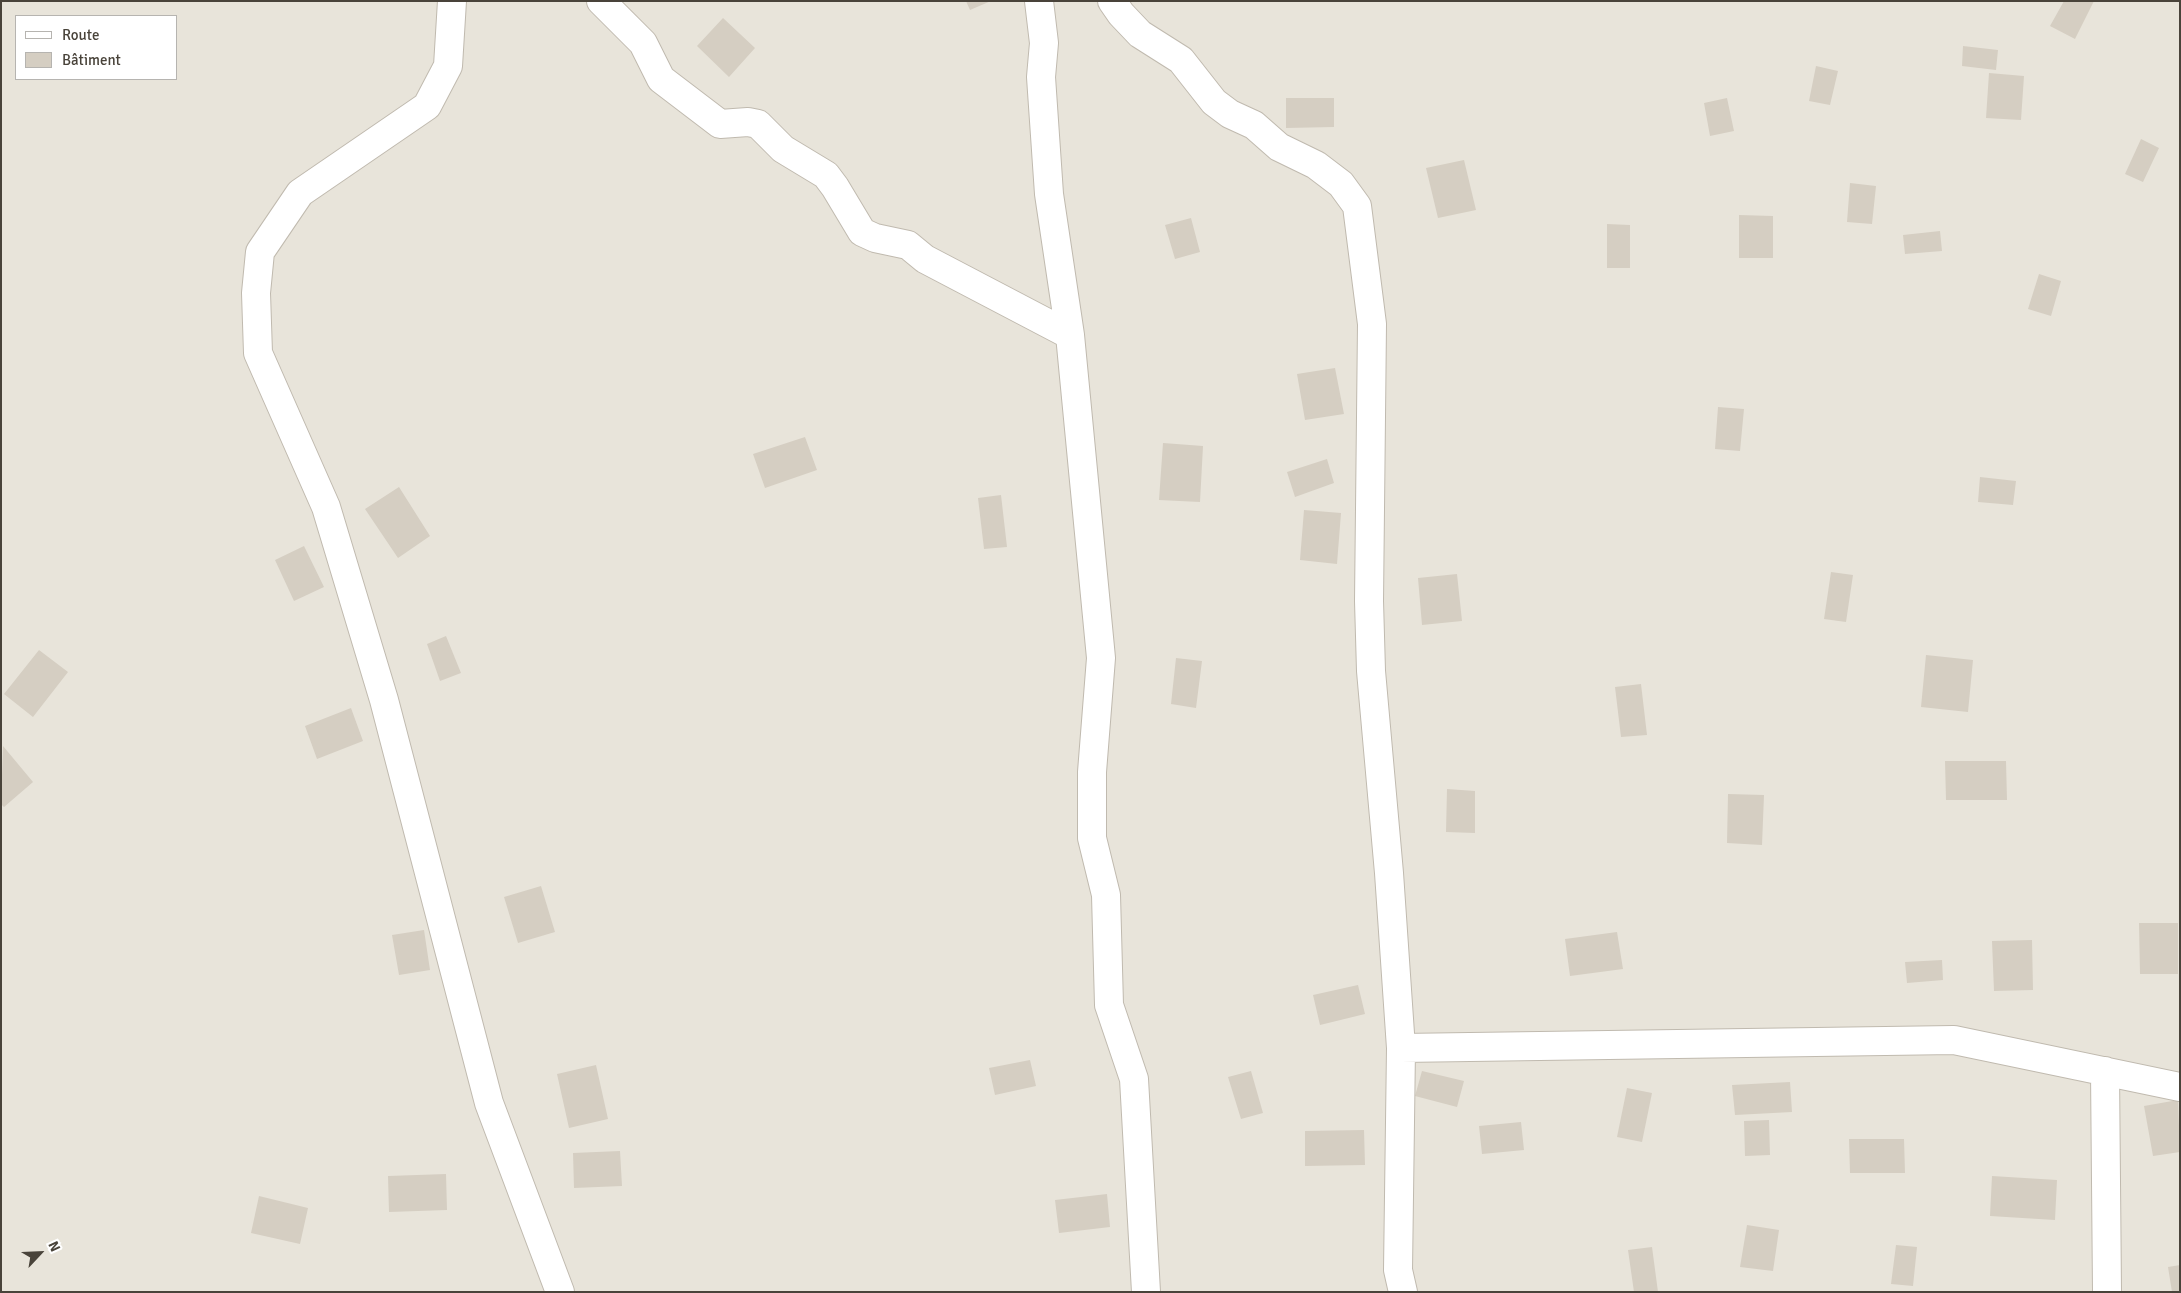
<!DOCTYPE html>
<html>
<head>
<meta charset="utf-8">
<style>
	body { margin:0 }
	#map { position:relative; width:2181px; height:1293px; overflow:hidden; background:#f5f2ec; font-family:Signika,sans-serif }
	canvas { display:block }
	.frame { position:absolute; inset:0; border:2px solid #49433a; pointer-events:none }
	.legend { position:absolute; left:15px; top:15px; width:162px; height:65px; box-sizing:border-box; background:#fff; border:1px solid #b6b4b0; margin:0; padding:6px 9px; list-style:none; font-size:15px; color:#49433a }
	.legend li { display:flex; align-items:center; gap:10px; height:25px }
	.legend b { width:25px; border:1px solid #b6b4b0 }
	.north { position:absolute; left:15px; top:1228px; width:50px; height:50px; -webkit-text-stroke:4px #fff; paint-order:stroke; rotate:65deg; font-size:14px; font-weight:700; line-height:20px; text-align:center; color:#49433a }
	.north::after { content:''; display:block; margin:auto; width:18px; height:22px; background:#49433a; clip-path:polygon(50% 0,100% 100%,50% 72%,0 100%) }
</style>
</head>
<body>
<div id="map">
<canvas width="2181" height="1293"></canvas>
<div class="frame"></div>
<ul class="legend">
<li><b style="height:6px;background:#fff"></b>Route</li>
<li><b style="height:14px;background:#d5cec2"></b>Bâtiment</li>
</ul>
<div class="north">N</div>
</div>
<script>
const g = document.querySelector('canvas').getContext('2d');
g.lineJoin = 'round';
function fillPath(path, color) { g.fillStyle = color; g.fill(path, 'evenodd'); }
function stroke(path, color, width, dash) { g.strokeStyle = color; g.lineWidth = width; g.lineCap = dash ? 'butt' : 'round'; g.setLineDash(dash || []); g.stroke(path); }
fillPath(new Path2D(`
	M1,1H2180V1292H1ZM16,16H176V79H16Z`), '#e8e4da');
fillPath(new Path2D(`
	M966,1H991L970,10Z
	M2064,1H2094L2075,39L2050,26Z
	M723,18L755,48L729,77L697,46Z
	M1963,46L1998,50L1996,70L1962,66Z
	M1816,66L1838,71L1830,105L1809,101Z
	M1989,73L2024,76L2021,120L1986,118Z
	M1286,98H1334V127L1286,128Z
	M1727,98L1734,131L1710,136L1704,103Z
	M2141,139L2159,148L2143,182L2125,174Z
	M1464,160L1476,210L1438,218L1426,168Z
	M1850,183L1876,186L1872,224L1847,222Z
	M1739,215L1773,216V258H1739Z
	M1191,218L1200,252L1175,259L1165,225Z
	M1607,224L1630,225V268H1607Z
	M1940,231L1942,251L1905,254L1903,235Z
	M2039,274L2061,281L2051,316L2028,309Z
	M1335,368L1344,414L1305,420L1297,374Z
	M1718,407L1744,409L1740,451L1715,449Z
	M805,437L817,470L765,488L753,454Z
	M1163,443L1203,446L1200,502L1159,500Z
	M1327,459L1334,483L1295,497L1287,472Z
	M1980,477L2016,481L2013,505L1978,502Z
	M399,487L430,536L398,558L365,509Z
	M1001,495L1007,547L984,549L978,498Z
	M1304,510L1341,513L1337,564L1300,560Z
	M304,546L324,587L294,601L275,560Z
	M1831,572L1853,575L1846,622L1824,619Z
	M1457,574L1462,621L1422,625L1418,578Z
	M446,636L461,673L440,681L427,644Z
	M39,650L68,672L33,717L4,694Z
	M1926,655L1973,660L1968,712L1921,707Z
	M1176,658L1202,661L1196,708L1171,704Z
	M1641,684L1647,735L1621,737L1615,687Z
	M351,708L363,741L317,759L305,726Z
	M3,746L33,782L4,807L1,804Z
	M1945,761H2006L2007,800H1946Z
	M1447,789L1475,791V833L1446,832Z
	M1728,794L1764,795L1762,845L1727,843Z
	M541,886L555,932L518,943L504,897Z
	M2139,923H2178V974H2140Z
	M424,930L430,970L399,975L392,935Z
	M1617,932L1623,969L1570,976L1565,939Z
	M2032,940L2033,990L1994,991L1992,941Z
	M1942,960L1943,980L1907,983L1905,962Z
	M1358,985L1365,1014L1320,1025L1313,995Z
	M1030,1060L1036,1086L995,1095L989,1068Z
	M596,1065L608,1119L569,1128L557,1074Z
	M1251,1071L1263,1113L1241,1119L1228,1077Z
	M1422,1071L1464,1081L1457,1107L1415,1096Z
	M1790,1082L1792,1112L1735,1115L1732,1085Z
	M1627,1088L1652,1093L1642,1142L1617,1137Z
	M2178,1100L2180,1152L2153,1156L2144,1106Z
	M1769,1120L1770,1155L1745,1156L1744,1121Z
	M1521,1122L1524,1150L1482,1154L1479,1126Z
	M1364,1130L1365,1165L1305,1166V1131Z
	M1849,1139H1904L1905,1173H1850Z
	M620,1151L622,1186L574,1188L573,1153Z
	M446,1174L447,1210L389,1212L388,1176Z
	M1992,1176L2057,1180L2055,1220L1990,1216Z
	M1107,1194L1110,1227L1059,1233L1055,1200Z
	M259,1196L308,1208L300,1244L251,1233Z
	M1747,1225L1779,1230L1773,1271L1740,1267Z
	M1896,1245L1917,1247L1913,1286L1891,1284Z
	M1652,1247L1658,1292H1634L1628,1250Z
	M2180,1265V1292H2172L2168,1267Z`), '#d5cec2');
const street = new Path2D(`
	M452,1L448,66L427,106L300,193L260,252L256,293L258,353L326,507L384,700L489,1103L560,1292
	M601,1L643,43L661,79L720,124L748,122L758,124L783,149L826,175L835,187L862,232L875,238L908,245L925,259L1070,335
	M1039,1L1044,43L1041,77L1049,194L1070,335L1101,658L1092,772V838L1106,895L1109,1005L1134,1079L1146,1292
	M1112,1L1121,14L1140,34L1181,60L1214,102L1230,114L1254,125L1279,147L1316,165L1341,184L1357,206L1372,324L1369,601L1371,671L1389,873L1401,1048L1398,1270L1403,1292
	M1401,1048L1954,1040L2180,1087
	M2105,1071L2107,1292`);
stroke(street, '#c0baaf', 30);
stroke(street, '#fff', 28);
</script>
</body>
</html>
